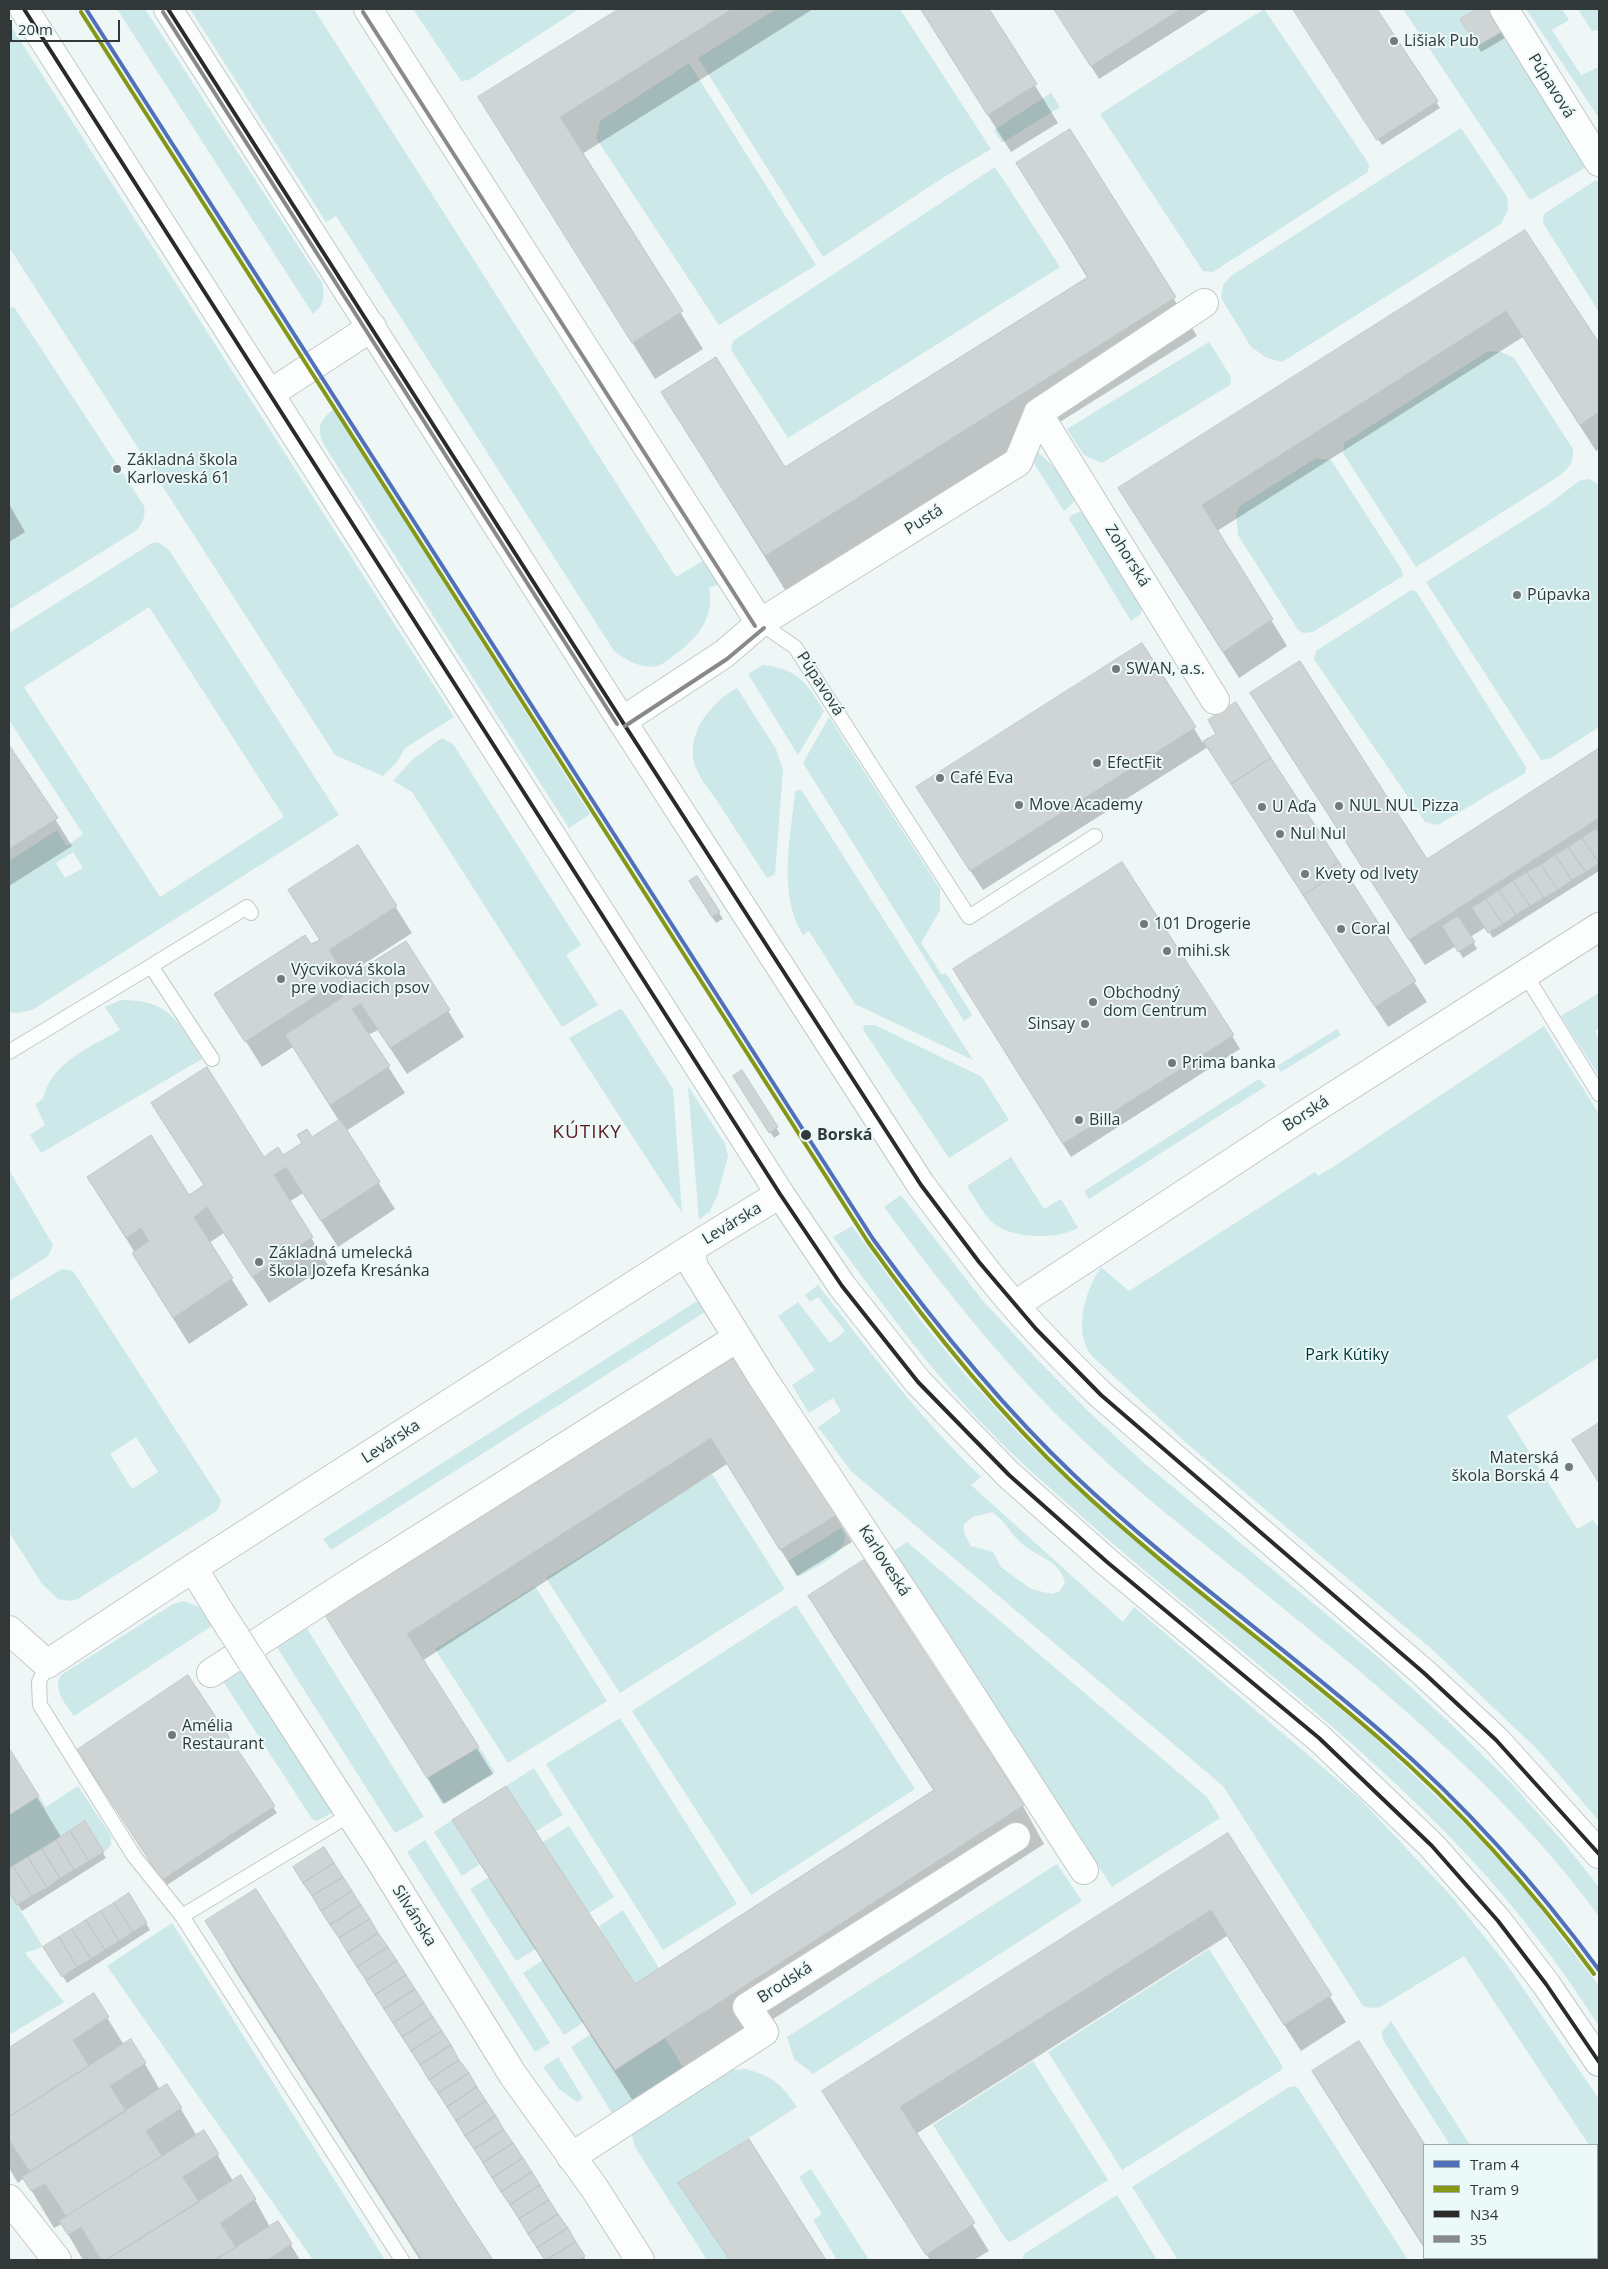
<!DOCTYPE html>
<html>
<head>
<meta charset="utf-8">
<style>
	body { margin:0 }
	#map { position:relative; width:1608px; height:2269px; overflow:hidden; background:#eef6f6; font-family:"Open Sans",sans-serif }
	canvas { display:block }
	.frame { position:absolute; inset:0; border:10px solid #323838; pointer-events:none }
	.legend { position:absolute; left:1423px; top:2144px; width:175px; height:115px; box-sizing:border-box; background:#ebf9f9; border:1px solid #a1acac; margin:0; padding:6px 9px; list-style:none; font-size:15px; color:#323838 }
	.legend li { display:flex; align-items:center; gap:10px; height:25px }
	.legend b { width:25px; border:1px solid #a1acac }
	.scale { position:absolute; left:10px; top:20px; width:110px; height:22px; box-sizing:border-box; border:2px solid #323838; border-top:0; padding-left:6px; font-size:15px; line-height:18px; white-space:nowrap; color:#323838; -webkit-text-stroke:4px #ebf9f9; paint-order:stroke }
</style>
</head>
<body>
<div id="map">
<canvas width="1608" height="2269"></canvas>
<div class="frame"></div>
<ul class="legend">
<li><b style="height:6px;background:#5071b9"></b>Tram 4</li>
<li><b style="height:6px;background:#849717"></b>Tram 9</li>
<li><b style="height:6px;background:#2b2a29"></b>N34</li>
<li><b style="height:6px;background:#898989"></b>35</li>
</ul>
<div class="scale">20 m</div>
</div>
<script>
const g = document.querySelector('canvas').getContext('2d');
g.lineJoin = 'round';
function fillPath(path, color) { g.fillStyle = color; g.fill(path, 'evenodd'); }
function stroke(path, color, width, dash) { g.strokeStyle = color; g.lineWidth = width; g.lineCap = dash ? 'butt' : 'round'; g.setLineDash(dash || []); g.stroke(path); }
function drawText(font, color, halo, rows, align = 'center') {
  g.font = font + ' "Open Sans",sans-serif'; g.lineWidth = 4; g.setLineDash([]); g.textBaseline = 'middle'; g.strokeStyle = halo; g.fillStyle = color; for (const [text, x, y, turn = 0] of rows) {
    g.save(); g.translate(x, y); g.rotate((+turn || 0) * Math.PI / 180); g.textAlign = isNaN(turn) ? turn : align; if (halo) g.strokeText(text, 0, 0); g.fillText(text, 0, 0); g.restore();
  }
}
fillPath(new Path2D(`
	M117,9H145L322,283C325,297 324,305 313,314Z
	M190,9H314L676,577L709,557L719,584L709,588C715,618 697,639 673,656C669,659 662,665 657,666C641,669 626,660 614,651L336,216L326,222Z
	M413,9H579L469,80L461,81Z
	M776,9H900L991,149L944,177L823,257L698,58Z
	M1264,9L1369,164L1368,172L1213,272L1203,271L1100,114Z
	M1403,9H1478L1460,19L1477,46L1503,31L1588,166L1530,200Z
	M1526,9H1562L1569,20L1552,30L1581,75L1599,67V118Z
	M1578,9H1598L1599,30L1592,31Z
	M9,23L454,717L405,748L397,762L383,776L335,755L9,247Z
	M689,63L816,265L719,325L596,138L600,121Z
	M1051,93L1060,107L1002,143L994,130Z
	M1461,128L1507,197L1508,210L1501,224L1282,362L1267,358L1251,347L1224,303L1221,297L1223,285L1231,276Z
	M995,167L1060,267L788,438L731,350L733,341Z
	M1596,180L1599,184V312L1543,223L1544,214Z
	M14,307L144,506C146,516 143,522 137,530L9,610V506L10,505L9,502V308Z
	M1209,342L1231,377L1230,385L1102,463L1084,455L1067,429Z
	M1488,351L1501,352L1514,358L1573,449C1574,464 1568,469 1556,478L1416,567L1343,453L1344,443Z
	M334,409L590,814L569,828L324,445C316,427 320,420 334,409Z
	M1038,452L1055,468L1076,500L1064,511L1035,465L1033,455Z
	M1316,458L1331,460L1402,570L1403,576L1313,632L1303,633L1298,630L1238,535L1236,514L1240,506Z
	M1588,479L1597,483L1599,487V727L1551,758L1541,760L1426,582L1548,505L1579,481Z
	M1079,512L1084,513L1142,603L1141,614L1131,621L1069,519L1070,516Z
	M158,542L169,550L339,815L32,1010L17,1013L9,1012V861L57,830L67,846L83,834L9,720V633L152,543ZM149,607L284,817L160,897L24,687ZM73,852L83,868L65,878L56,863Z
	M1411,590L1416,591L1526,767L1525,773L1438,825L1425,822L1314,659L1316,651Z
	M763,665C798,669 807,683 824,711L798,755L748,674Z
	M737,688L776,749L783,770L775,874L767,878C750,852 733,825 715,798C708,788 697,775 694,762C687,731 712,702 737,688Z
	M829,717L940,889V910L921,943L942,975L946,973L972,1015L964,1021L803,763Z
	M442,738L453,744L581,945L566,955L598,1005L562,1027L412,792L393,781L413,759Z
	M799,790L802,791L973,1060L855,1004L809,931L803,935C777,893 791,837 795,791Z
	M1599,993V1028L1595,1031L1599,1040V1076L1561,1016Z
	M121,1000C171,1000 177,1021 202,1059L41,1153L30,1135L45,1125L35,1104L43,1099C51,1062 91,1047 120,1030L105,1007Z
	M620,1009L623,1011L673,1089L682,1213L569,1038Z
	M865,1025H875L982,1077L1009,1120L949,1158L864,1031L863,1028Z
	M1544,1026L1599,1114V1357L1507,1416L1577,1529L1593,1520L1597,1526L1599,1525V1821L1537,1749L1434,1651L1185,1442L1093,1357C1072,1334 1085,1290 1101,1267L1129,1291L1315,1172L1318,1176L1333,1167Z
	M1337,1029L1341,1035L1281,1072L1277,1066Z
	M1259,1079L1266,1086L1089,1199L1084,1191Z
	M688,1086L725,1144L728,1157L717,1196L710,1211L699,1220Z
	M1011,1157L1044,1209L1061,1199L1078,1228C1056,1240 1007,1240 989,1219C980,1209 974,1196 967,1186Z
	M9,1170L53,1245L48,1256L9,1281Z
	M901,1195L983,1301L1036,1358L1088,1411L1144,1463L1379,1658L1454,1727L1512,1784L1564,1843L1599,1887V1916C1500,1782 1369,1678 1240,1573C1188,1531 1134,1489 1085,1442C1009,1371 946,1291 884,1207Z
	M852,1226L921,1321L968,1378L1024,1439L1075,1488L1120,1528L1374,1737L1460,1819L1518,1880L1599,1986V2026C1554,1956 1503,1890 1444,1831C1325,1709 1185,1611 1059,1496C1027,1468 991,1435 963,1403C916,1351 875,1294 833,1237Z
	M62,1269L73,1271L221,1500L218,1510L78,1599L70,1601L58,1599L42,1584L9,1532V1301ZM136,1437L158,1472L132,1489L110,1454Z
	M818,1285C870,1352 920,1418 981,1477L971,1485L1123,1622L1134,1607L1360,1799L1454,1899L1507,1965L1599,2099V2161L1597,2157V2145H1589L1464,1956L1380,2007L1370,2008L1363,2006L1223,1786L851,1471L818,1427L841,1411L833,1398L809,1413L792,1385L815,1370L778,1316L798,1302L830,1343L845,1331L818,1297L810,1302L805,1295ZM992,1512C1004,1520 1009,1531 1019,1541C1034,1557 1059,1558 1065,1582L1060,1591L1052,1594L1031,1589L1001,1567L993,1552L971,1546L964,1533V1524L973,1517Z
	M697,1301L705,1312L331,1550L323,1539Z
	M712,1474L785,1589L620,1693L546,1578Z
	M841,1528C858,1550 813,1568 798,1577L788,1561Z
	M907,1542L1207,1797L1220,1818L1112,1887L894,1551Z
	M535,1586L607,1701L508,1763L435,1649Z
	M184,1601L199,1607L213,1625L74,1716C66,1704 52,1690 61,1675L173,1604Z
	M796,1605L915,1789L751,1895L632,1711Z
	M303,1622L424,1817L395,1833L273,1641Z
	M241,1664L337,1810L317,1821L312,1819L221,1678Z
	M620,1718L737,1904L663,1950L546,1764Z
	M479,1747L495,1772L442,1804L427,1778Z
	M534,1768L563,1815L536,1831L506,1786Z
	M78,1786L111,1836V1845L104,1852L85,1821L9,1869V1815L39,1796L46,1807Z
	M452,1820L480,1864L462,1876L434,1832Z
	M569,1826L614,1897L589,1913L543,1842Z
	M425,1840L550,2043L535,2052L407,1852Z
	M1057,1864L1082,1901L813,2074L794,2059L787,2037Z
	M489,1877L536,1949L516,1961L470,1889Z
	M9,1892L43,1947L25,1953L64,2002L9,2035Z
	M623,1910L659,1968L635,1984L598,1927Z
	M172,1923L181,1937L385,2260H313L107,1966Z
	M1209,1949L1283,2067L1280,2071L1122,2170L1048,2052Z
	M543,1960L584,2022L564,2035L523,1973Z
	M1391,2021L1470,2145H1450L1383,2040L1382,2032Z
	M591,2034L615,2070L665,2038L685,2070L619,2111L612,2113L571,2047Z
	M558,2057L583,2098L577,2102L559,2089L543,2067Z
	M1033,2061L1108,2180L1014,2240L1009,2242L1005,2238L933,2125Z
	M746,2069C774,2077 781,2084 797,2107L678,2183L730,2260H707L635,2147L632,2136L634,2126L726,2070Z
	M1295,2086L1298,2088L1408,2260H1178L1132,2187L1289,2087Z
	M811,2169L869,2260H837L813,2220L822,2214L799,2177Z
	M1117,2195L1157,2260H1022L1024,2254Z`), '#cde8e9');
fillPath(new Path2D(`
	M621,9H813L582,154L703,349L655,379L479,98Z
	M921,9H988L1058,123L1011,152Z
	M1055,9H1210L1099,79Z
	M1294,9H1376L1440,108L1382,145Z
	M1480,9H1488L1505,38L1481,52L1462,20Z
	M1069,131L1197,336L787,593L662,392L785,469L1088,279L1018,163Z
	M1525,231L1599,346V449L1596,451L1523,337L1217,531L1287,646L1239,678L1120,489Z
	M9,504L25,532L9,542Z
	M1141,645L1203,743L1217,734L1235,704L1427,1002L1388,1027L1208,747L983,890L929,807Z
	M1252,693L1427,860L1599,750V871L1493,938L1486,927L1470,937L1477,949L1463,958L1456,946L1425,965Z
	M9,746L72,846L9,886Z
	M358,847L412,933L344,977L347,980L406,942L464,1037L407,1074L378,1030L368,1035L405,1093L346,1131L395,1209L338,1247L303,1193L289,1202L328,1265L269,1303L224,1233L209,1243L248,1305L189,1344L149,1280L134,1254L135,1253L89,1178L189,1197L205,1187L152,1104L264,1159L283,1157L339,1121L293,1047L262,1067L216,994L320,941L306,917Z
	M696,878L723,919L716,923L694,888Z
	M962,983L1232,1036L1240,1049L1071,1157Z
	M741,1071L780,1134L774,1138L738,1082Z
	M733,1353L852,1542L797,1576L727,1464L422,1661L493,1774L444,1804L340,1639Z
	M1599,1424V1481L1574,1441Z
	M864,1562L1023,1806L1044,1844L637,2107L476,1858L454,1821L634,1985L934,1791L832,1634L810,1597Z
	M188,1677L277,1813L167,1885L83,1757Z
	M9,1750L61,1837L85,1823L106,1858L22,1911L9,1892Z
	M1228,1835L1346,2022L1301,2051L1227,1936L916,2134L989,2251L974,2260H930L823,2092Z
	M324,1849L586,2260H546L299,1874Z
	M255,1891L492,2260H420L235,1971L207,1922Z
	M129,1895L150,1930L67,1983L45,1947Z
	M93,1995L124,2045L145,2064L160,2090L167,2086L197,2136L204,2132L233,2181L255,2200L270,2227L277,2222L300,2260H83L62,2224L54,2228L24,2178L18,2183L9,2168V2049Z
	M1314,2071L1424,2146V2248L1336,2109Z
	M749,2141L825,2260H731L684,2190Z
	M1431,2258H1495L1497,2260H1432Z`), '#0003');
const building = new Path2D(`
	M619,9H732L560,117L683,311L632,343L478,97Z
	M921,9H989L1037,84L988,115Z
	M1054,9H1181L1091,66Z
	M1293,9H1377L1438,101L1377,140Z
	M1478,9H1489L1503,31L1477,46L1460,19Z
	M1070,129L1176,297L765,556L661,392L716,357L785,467L1088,277L1016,163Z
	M1525,230L1599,343V412L1580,425L1506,311L1202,505L1273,619L1223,652L1118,488Z
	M1142,643L1196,727L970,871L916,787Z
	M1300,661L1427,859L1599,748V818L1409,940L1250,693Z
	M1236,702L1271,758L1231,784L1203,741L1216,734L1208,720Z
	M9,745L58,818L9,849Z
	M1271,758L1339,862L1329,869L1334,875L1303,895L1231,784Z
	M1596,829L1599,833V863L1582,838Z
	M1582,838L1599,863L1586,872L1568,847Z
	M358,845L397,906L329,950L347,978L406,941L450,1010L390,1048L361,1004L352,1009L390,1066L330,1105L285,1035L343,997L334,984L245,1042L214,994L305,935L311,944L320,940L288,890Z
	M1568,847L1586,872L1572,880L1555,855Z
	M1555,855L1572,880L1558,890L1541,865Z
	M1122,862L1234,1035L1063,1144L953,969Z
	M1339,862L1416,981L1375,1007L1303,895L1334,875L1329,869Z
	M1541,865L1558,890L1544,898L1527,872Z
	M1527,872L1544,898L1530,906L1513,881Z
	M697,876L720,912L712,917L689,881Z
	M1513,881L1530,906L1516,915L1499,890Z
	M1499,890L1516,915L1503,924L1486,899Z
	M1486,899L1503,924L1488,933L1472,908Z
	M1458,916L1475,942L1458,952L1442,926Z
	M207,1067L264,1157L278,1147L283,1155L302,1143L297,1135L307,1129L312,1137L340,1119L380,1182L321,1221L286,1167L274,1175L313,1237L252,1277L207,1207L194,1217L233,1278L173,1318L132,1253L149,1241L141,1228L126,1238L87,1177L151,1135L189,1195L204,1185L151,1103Z
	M742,1070L778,1127L769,1133L733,1076Z
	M733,1351L838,1514L780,1550L711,1438L407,1634L479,1747L427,1778L323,1612Z
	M1599,1423V1483L1572,1440Z
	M864,1560L1024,1805L615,2070L452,1820L506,1786L635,1984L934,1790L808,1596Z
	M188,1675L275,1806L162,1880L77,1750Z
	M9,1748L39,1796L9,1815Z
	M85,1821L104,1852L89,1861L70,1831Z
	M70,1831L89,1861L74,1870L56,1840Z
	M1228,1833L1332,1995L1284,2025L1211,1910L900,2107L975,2223L926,2255L822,2091Z
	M56,1840L74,1870L60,1878L42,1849Z
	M324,1847L334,1863L303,1883L293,1867Z
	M42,1849L60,1878L47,1888L28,1857Z
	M28,1857L47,1888L32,1896L13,1866Z
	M334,1863L343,1877L312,1896L303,1883Z
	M13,1866L32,1896L17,1905L9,1892V1869Z
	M343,1877L352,1891L321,1911L312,1896Z
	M256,1889L462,2213L493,2260H422L205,1921Z
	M352,1891L361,1905L330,1925L321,1911Z
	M129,1893L147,1923L133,1932L114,1903Z
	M114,1903L133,1932L119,1941L101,1911Z
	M361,1905L370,1919L339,1938L330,1925Z
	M101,1911L119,1941L105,1950L86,1920Z
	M370,1919L378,1933L348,1953L339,1938Z
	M86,1920L105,1950L91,1959L72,1929Z
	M72,1929L91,1959L77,1967L59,1937Z
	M378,1933L388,1947L357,1967L348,1953Z
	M59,1937L77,1967L62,1977L43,1947Z
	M388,1947L397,1961L366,1980L357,1967Z
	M397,1961L406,1975L375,1995L366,1981Z
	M406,1975L415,1989L384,2009L375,1995Z
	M415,1989L424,2003L393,2023L384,2009Z
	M94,1993L109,2017L73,2040L89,2066L9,2117V2048Z
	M424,2003L433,2017L402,2037L393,2023Z
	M433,2017L442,2031L411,2051L402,2037Z
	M442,2031L451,2045L420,2065L411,2051Z
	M131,2039L146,2063L110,2086L126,2111L30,2172L9,2140V2117Z
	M1359,2041L1425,2145L1424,2246L1312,2071Z
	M451,2045L459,2060L429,2080L420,2065Z
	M459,2060L469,2073L438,2093L429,2080Z
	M469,2073L477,2087L447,2107L438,2093Z
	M167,2084L182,2108L146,2131L162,2156L66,2216L45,2184L31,2191L22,2177Z
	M477,2087L486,2101L456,2121L447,2107Z
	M486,2101L496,2116L465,2136L456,2121Z
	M496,2116L504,2130L474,2149L465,2136Z
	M204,2130L219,2154L183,2177L199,2202L106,2260H101L81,2227L68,2235L59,2221Z
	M504,2130L513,2143L483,2163L474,2149Z
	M749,2139L801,2221L826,2260H730L678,2183Z
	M513,2143L523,2158L492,2178L483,2163Z
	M523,2158L532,2172L501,2192L492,2178Z
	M532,2172L540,2185L510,2205L501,2192Z
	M241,2175L256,2199L220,2223L236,2247L215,2260H106Z
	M540,2185L549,2200L519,2219L510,2205Z
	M549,2200L558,2214L528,2234L519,2219Z
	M558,2214L568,2228L537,2248L528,2234Z
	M278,2221L292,2244L267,2260H215Z
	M568,2228L576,2242L545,2260L537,2248Z
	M576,2242L585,2256L578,2260H547Z
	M1431,2258H1497L1498,2260H1433Z`);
fillPath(building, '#cfd4d4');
stroke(building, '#bfc6c6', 1);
const lane = new Path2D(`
	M760,623L795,647L969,917L1095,836
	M151,966L247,907L251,913
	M1525,974L1599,1094
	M9,1052L151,966L212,1059
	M47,1664L39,1682L40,1705L134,1856L182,1916
	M351,1814L182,1916L402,2260`);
const street = new Path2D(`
	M368,9L760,623
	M1504,9L1599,162
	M1038,413L1215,700
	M622,721L724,654L760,623L1018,462L1038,413L1204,303
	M690,1249L694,1267L762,1377L959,1676L1084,1870
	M1015,1305L1298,1119L1599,927
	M193,1568L220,1612
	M9,1630L47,1664L193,1568L690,1249L780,1194
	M252,1662L378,1857L513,2075L595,2189L640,2260
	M211,1673L346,1585L737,1338
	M571,2157L764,2032L747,2007L1016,1837
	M9,2199L57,2260`);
const secondary = new Path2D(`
	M24,9L780,1194L842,1286L918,1382L1009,1475L1107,1562L1319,1738L1432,1846L1498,1921L1546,1984L1599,2062
	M168,9L622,721L921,1185C952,1226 982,1268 1015,1306C1042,1337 1071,1366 1101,1395L1424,1673L1496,1740L1599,1854
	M271,393L372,327`);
stroke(lane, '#c3c8c8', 16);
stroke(street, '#c3c8c8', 30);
stroke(secondary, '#c3c8c8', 30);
stroke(lane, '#fcfefe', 14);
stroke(street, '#fcfefe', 28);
stroke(secondary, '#fcfefe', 28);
const streetBridge = new Path2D(`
	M220,1612L252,1662`);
stroke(streetBridge, '#c3c8c8', 30, []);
stroke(streetBridge, '#fcfefe', 28);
stroke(new Path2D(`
	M24,9L780,1194L842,1286L918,1382L1009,1475L1107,1562L1319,1738L1432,1846L1498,1921L1546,1984L1599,2062
	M168,9L622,721L921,1185L979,1262L1036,1329L1101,1395L1424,1673L1496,1740L1599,1854`), '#2b2a29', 4);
stroke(new Path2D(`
	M163,12L617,724
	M363,12L755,626
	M625,726L727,659L764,628`), '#898989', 4);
stroke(new Path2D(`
	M86,9L873,1239C934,1323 999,1404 1075,1476C1173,1569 1285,1647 1386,1736C1466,1806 1536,1884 1599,1970`), '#5071b9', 4);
stroke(new Path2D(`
	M81,12L868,1242C929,1327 994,1408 1070,1480C1168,1573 1279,1651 1381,1740C1461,1810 1531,1888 1594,1974`), '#849717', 4);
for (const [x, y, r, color] of [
	[1394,41,5,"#747a7a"],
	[117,469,5,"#747a7a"],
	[1517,595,5,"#747a7a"],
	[1116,669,5,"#747a7a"],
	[1097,763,5,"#747a7a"],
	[940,778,5,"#747a7a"],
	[1019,805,5,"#747a7a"],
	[1339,806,5,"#747a7a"],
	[1262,807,5,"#747a7a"],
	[1280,834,5,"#747a7a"],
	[1305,874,5,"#747a7a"],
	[1144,924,5,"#747a7a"],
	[1341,929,5,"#747a7a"],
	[1167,951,5,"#747a7a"],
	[281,979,5,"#747a7a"],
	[1093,1002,5,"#747a7a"],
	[1085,1024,5,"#747a7a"],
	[1172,1063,5,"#747a7a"],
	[1079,1120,5,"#747a7a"],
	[806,1135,6,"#323838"],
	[259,1262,5,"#747a7a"],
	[1569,1467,5,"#747a7a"],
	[172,1735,5,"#747a7a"]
]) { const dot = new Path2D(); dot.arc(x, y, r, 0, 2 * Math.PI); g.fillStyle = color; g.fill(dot); stroke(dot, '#ebf9f9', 2); }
drawText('16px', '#323838', '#ebf9f9', [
	["Lišiak Pub",1404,41],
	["Základná škola",127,460],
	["Karloveská 61",127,478],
	["Púpavka",1527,595],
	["SWAN, a.s.",1126,669],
	["EfectFit",1107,763],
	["Café Eva",950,778],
	["Move Academy",1029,805],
	["NUL NUL Pizza",1349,806],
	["U Aďa",1272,807],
	["Nul Nul",1290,834],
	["Kvety od Ivety",1315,874],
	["101 Drogerie",1154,924],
	["Coral",1351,929],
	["mihi.sk",1177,951],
	["Výcviková škola",291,970],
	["pre vodiacich psov",291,988],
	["Obchodný",1103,993],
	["dom Centrum",1103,1011],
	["Sinsay",1075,1024,"right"],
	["Prima banka",1182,1063],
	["Billa",1089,1120],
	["Základná umelecká",269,1253],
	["škola Jozefa Kresánka",269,1271],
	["Materská",1559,1458,"right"],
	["škola Borská 4",1559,1476,"right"],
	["Amélia",182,1726],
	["Restaurant",182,1744]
], 'left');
drawText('16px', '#323838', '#ebf9f9', [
	["Púpavová",1551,86,58],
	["Pustá",924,520,-32],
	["Zohorská",1127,556,58],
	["Púpavová",820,684,57],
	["Borská",1306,1114,-33],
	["Levárska",732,1224,-31],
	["Levárska",391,1442,-33],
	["Karloveská",884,1561,57],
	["Silvánska",414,1916,58],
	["Brodská",785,1983,-33]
]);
drawText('bold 16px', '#323838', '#ebf9f9', [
	["Borská",817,1135]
], 'left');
drawText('16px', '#013436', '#ebf9f9', [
	["Park Kútiky",1347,1355]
]);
g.letterSpacing = '1px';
drawText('19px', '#5f1a22', '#ebf9f9', [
	["KÚTIKY",587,1133]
]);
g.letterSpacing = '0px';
</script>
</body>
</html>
